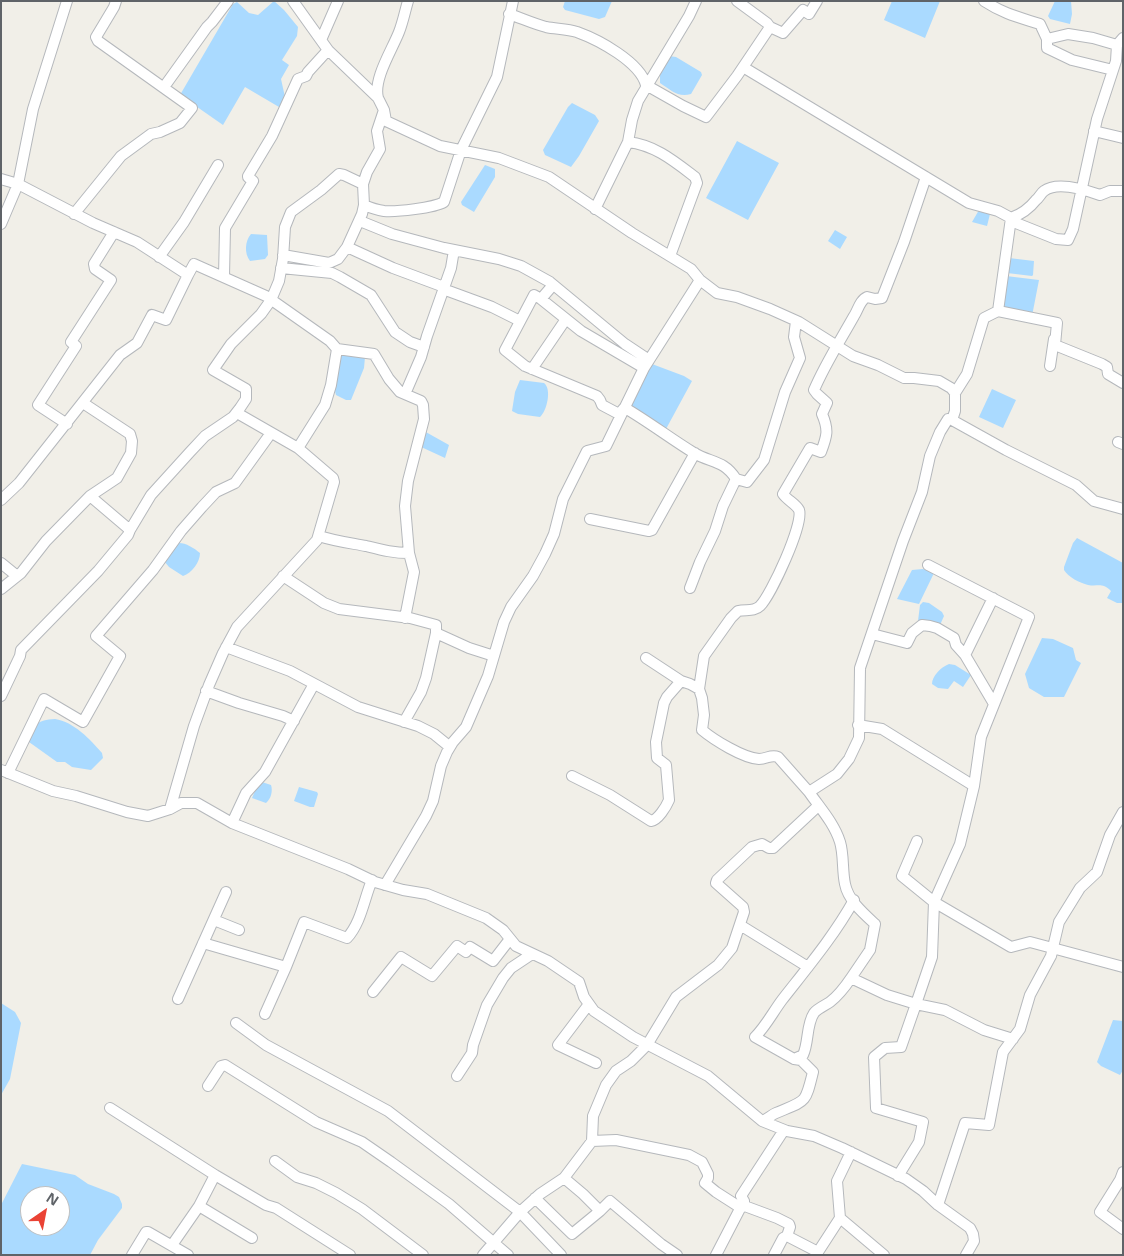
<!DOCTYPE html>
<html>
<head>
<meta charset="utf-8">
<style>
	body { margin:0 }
	#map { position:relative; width:1124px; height:1256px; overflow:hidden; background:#f1efe8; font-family:"Noto Sans",sans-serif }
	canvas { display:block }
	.frame { position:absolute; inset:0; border:2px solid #5f6368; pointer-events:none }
	.north { position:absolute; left:20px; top:1186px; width:50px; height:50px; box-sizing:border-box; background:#fff; border:1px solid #bfc1c3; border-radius:50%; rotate:33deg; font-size:14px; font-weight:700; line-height:20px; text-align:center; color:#5f6368 }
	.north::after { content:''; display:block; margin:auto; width:18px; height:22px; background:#ea4335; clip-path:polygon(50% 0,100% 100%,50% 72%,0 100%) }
</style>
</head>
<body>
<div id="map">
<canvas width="1124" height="1256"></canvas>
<div class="frame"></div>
<div class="north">N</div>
</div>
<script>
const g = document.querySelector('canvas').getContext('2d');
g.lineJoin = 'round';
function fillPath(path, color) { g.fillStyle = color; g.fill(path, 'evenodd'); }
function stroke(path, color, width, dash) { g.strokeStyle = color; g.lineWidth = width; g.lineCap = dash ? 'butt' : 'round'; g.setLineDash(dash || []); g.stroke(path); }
fillPath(new Path2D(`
	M274,1L284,10L298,27L297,36L282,60L289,65L281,79L285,97L281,107H279L245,87L223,125L180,95L233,4L237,2L249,13L258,15Z
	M565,1H612L605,17L599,19L565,10L563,7Z
	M892,1H940L925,38L884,20Z
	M1055,1H1071L1072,14L1070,24L1050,19L1048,16Z
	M669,56L676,57L701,72L702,75L691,94C678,98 671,90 660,83V70Z
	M572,103L595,115L599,121L579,156L571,167L545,155L543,150L568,107Z
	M737,141L779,163L748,220L706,198Z
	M485,165L495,169V177L474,212L462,205L461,202Z
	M979,210L990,214L987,226L972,222Z
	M835,230L847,237L840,249L828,241Z
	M251,234L267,235L268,255L265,259L250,261C244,253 245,241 251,234Z
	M1009,258L1034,261L1033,275L1032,276L1007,273Z
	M1006,276L1039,280L1032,316L1003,307Z
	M339,353L365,357L364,368L351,400H346L336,395L334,387Z
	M652,364L684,376L692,381L666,429L629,406Z
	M520,380L544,383C552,389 547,411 540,417L518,414L512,411L515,392Z
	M992,389L1016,400L1003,428L979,417Z
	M424,431L449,445L445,458L419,446Z
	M1077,538L1123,563V603H1117L1107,598L1111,591C1102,582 1098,587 1088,585C1080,583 1068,577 1064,570V567L1073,543Z
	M179,543C186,543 194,548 200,553C200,562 192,573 183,576L169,567L164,561Z
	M923,569L934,573L919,604L897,599L912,570Z
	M923,602L929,603L942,612L944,616L940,625H921L918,621L920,605Z
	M1042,638L1053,639L1073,648L1076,660L1081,663L1064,697H1044L1029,688L1025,674Z
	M949,664L955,665L971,675L963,687L954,681L948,689L938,688L932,684C932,676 941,667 949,664Z
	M55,719C74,722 90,739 102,753L103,758L91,770L72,767L65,762H57L29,742C33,724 37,720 55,719Z
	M262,782L271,785C273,791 271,799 266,803L252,798L258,784Z
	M299,787L317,792L318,794L314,807H310L294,801Z
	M1,1003L15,1012L21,1023L10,1079L1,1095Z
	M1113,1020L1123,1021V1070L1120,1075L1101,1066L1097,1062Z
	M22,1164L75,1175L88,1184L114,1194L119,1197L122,1204V1208L98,1240L90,1255H1V1205ZM30,1196H60V1226H30Z`), '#aadaff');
const minor = new Path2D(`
	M737,1L767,23L770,27
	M984,1C1004,14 1018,17 1040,24L1047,39V48L1072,60L1113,70
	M509,14C521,18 534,24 546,27C556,29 567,29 577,32C599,40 640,62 646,85L683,106L706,117L737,76L770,27L783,33L803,10L809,14L817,1
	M1047,39L1068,34L1093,38L1117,45
	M321,40L338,1
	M743,67L969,203L998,211L1011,218
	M164,87L207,27L212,22L228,1
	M378,98C373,79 392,50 399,32C403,22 405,11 408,1
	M384,110L386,121L440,146L499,158L549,177L632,233L691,269L700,280L717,293L737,297L770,309L799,322L853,356L878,365L904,378H914L939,381L951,388L955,393V411L952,420
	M1094,131L1123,138
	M628,142C655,145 674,161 695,177L697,183L670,256
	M1,179L18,184L93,223L137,242L188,275L194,264L266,296L330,341L337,349L331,385L325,405L298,448L333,478L334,482L317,540L237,627L223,653L209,685L194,726L170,809
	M364,205C371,208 377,210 384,211C396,212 434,208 444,202L461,150L497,77L513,1
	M595,209L628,142L632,120L638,101L689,16L696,1
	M74,214L121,156L151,134L160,132L180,123L192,108L98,41L96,37L114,7L116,1
	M1011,218C1022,214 1029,209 1036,200C1039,198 1041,193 1044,191C1057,181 1086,190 1100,195L1110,191H1123
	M360,221L392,234L444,248L499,259L521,266L550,282L625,344L649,360
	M1011,221L1056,239L1068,240L1073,229L1097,119L1116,61L1117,45L1123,38
	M1,224L18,184L33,109L67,1
	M347,247L393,268L444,287
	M283,255L329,263L338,259L347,247L362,214L364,205L363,184L367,172L380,149L377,131L384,110L378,98L328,50L293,1
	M159,257L184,222L218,165
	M281,268L332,273L340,277L371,295L395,332L410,342L424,347
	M224,277L225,228L253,181L248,177V176L272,136L298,79L306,76L308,72L328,50
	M553,285L541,299L534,295L505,350L525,366L597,396L600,400L602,405L619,414L625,407
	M443,289L492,307L520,321
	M541,299L581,331L644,368
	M998,311L1057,323L1055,345L1102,364L1107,367L1108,374L1123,383
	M337,349L374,354L389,379L400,392L421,401L423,405L424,419L408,481L405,506L409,553L414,572L405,618
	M1050,366L1054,339
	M532,369L566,319
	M955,393L967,374L984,318L998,311L1011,218
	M405,394L421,357L427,336L451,268L454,250
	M625,408C649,422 671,439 694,453C711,463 724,460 736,479
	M237,413L298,448
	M67,424L38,405L76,346L71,342L111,280L95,269L94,264L114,232
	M1118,442L1123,444
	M90,496L130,530L151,495L190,452L205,436L233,417L240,408L246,399V389L213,370L231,344L261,314L271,300L279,281L283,259L285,227L291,212L321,190L339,174L344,175L363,184
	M1,500L19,483L120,355L137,343L152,315L166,320L188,275
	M590,519L649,531L652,530L695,453
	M319,536C334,541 350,543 366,546C382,550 393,553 409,553
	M1,563L17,576
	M928,565L1029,617L981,737L974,786
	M283,576L324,603L339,609L410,618L436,625V633L469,648L494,656
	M690,588L700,562L715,531L723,506L736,479L747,482L764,460L785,392L800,358L794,337L796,321
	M1,589L21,573L46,541L90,496L117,478L131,453L132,441L130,434L83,403
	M872,634L907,643L912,633L922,625L930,626L937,628L954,638L956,645L965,655L993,598
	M226,647L290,671L358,707L418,726L434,734L450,747
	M965,655L994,704
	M646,658L681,681L690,684L699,689L702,698L704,715L702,730C714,740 743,758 759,759C767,759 771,754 778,757L809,792L837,774L849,759L859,738L860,668L903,541L922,492L930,456L940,432L948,419L952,420L1006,450L1076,485L1094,501L1123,509
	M699,689L704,656L731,618L738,611C746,609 754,612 760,606C771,595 804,524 799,510C796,504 787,500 783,494L810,448L821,452C827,436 829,430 822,414L827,403L817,394L814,390C825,364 840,341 854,316C858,310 860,300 867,297L875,299L882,298L904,242L926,177
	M206,691L239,703L283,716L294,721
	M1,696L20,656L21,650L98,571L128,535L130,530
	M404,722L421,692L426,678L436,633
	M858,725L882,729L974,786L960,844L934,902L902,876L917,841
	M1,770L53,791L76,796L127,812L148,816L170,809L181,803H197L232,823L348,869L375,882L403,890L427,894L486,918L503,930L516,946L548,961L579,982L584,997L594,1011L633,1037L708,1076L762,1121L787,1131L814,1136L842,1148L906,1179L923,1191L938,1205L970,1228L973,1234L974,1241L966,1255
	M8,773L44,699L83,722L120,656L96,636L153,570L181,531L202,507L216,492L235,483L271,433
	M572,776L610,795L651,821C658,820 666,807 669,800L666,765L657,758L656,742L664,703L667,697L681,681
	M809,792C820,808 834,823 840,842C844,855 842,870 845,884C848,900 863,913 875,924L870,950L851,978L887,995L916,1004L901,1047L885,1048L874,1057L876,1108L923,1122L919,1142L898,1176
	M232,823L246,793L265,772L314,684
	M385,885L426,816L433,801L441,766L447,752L453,742L466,727L488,676L504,622L511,607L533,576L545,554L554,534L563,499L587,451L606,446L644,368L700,280
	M214,920L239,930
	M740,925L808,967
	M203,943L286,967L304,922L347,938C361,923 364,899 372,880
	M373,992L401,957L432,976L457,946L466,952L470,947L493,961L510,939
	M178,999L226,892
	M589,1004L558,1045L596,1063
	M265,1014L286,967
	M236,1023L266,1045L388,1111L520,1212L561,1255
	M1013,1039L984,1030L945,1010L916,1004L932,957L934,902L1011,947L1030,942L1123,967
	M794,1059L803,1055C809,1042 806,1025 814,1013C818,1008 826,1005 830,1002C839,995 845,987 851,978
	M457,1076L472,1053L473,1045L487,1005L503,978L511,968L532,954
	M208,1086L221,1066L225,1065L316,1122L362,1142L391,1162L449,1204L508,1255
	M110,1108L215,1175
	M762,1121C768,1119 771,1115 776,1113C807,1100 805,1104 813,1072L801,1060L794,1059L755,1037C766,1026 773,1012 782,1000C807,968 834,936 854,900
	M592,1141L593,1116L606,1085L616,1071L631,1061L647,1045L676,997L718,965L732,948L744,912L743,907L716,883L717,880L752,847L762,844L769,848H773L818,806
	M851,1152L837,1181L840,1218L884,1255
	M275,1161L297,1177L316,1183L336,1193L362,1209L423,1255
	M1123,1172L1120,1180L1100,1212L1123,1229
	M564,1178L583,1194L600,1211L610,1201L661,1244L677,1255
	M535,1198L572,1234L600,1211
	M742,1205L777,1218L789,1224L790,1227L787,1236
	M938,1205L965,1123L989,1125L1003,1052L1020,1029L1030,995L1051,956L1059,922L1080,888L1097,872L1110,835L1123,812
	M199,1206L252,1238
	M172,1245L199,1206L215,1175L266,1205L276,1208L350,1255
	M132,1255L146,1232H148L188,1255
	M483,1255L520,1212L540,1194L564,1178L592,1141L616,1140L689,1155L702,1162L708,1174V1178L705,1183L716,1192L741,1208
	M716,1255L744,1201L741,1196L784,1130
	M774,1255L783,1238L787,1236L818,1252L840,1218`);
stroke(minor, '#b5b8bc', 12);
stroke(minor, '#fff', 10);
</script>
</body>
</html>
